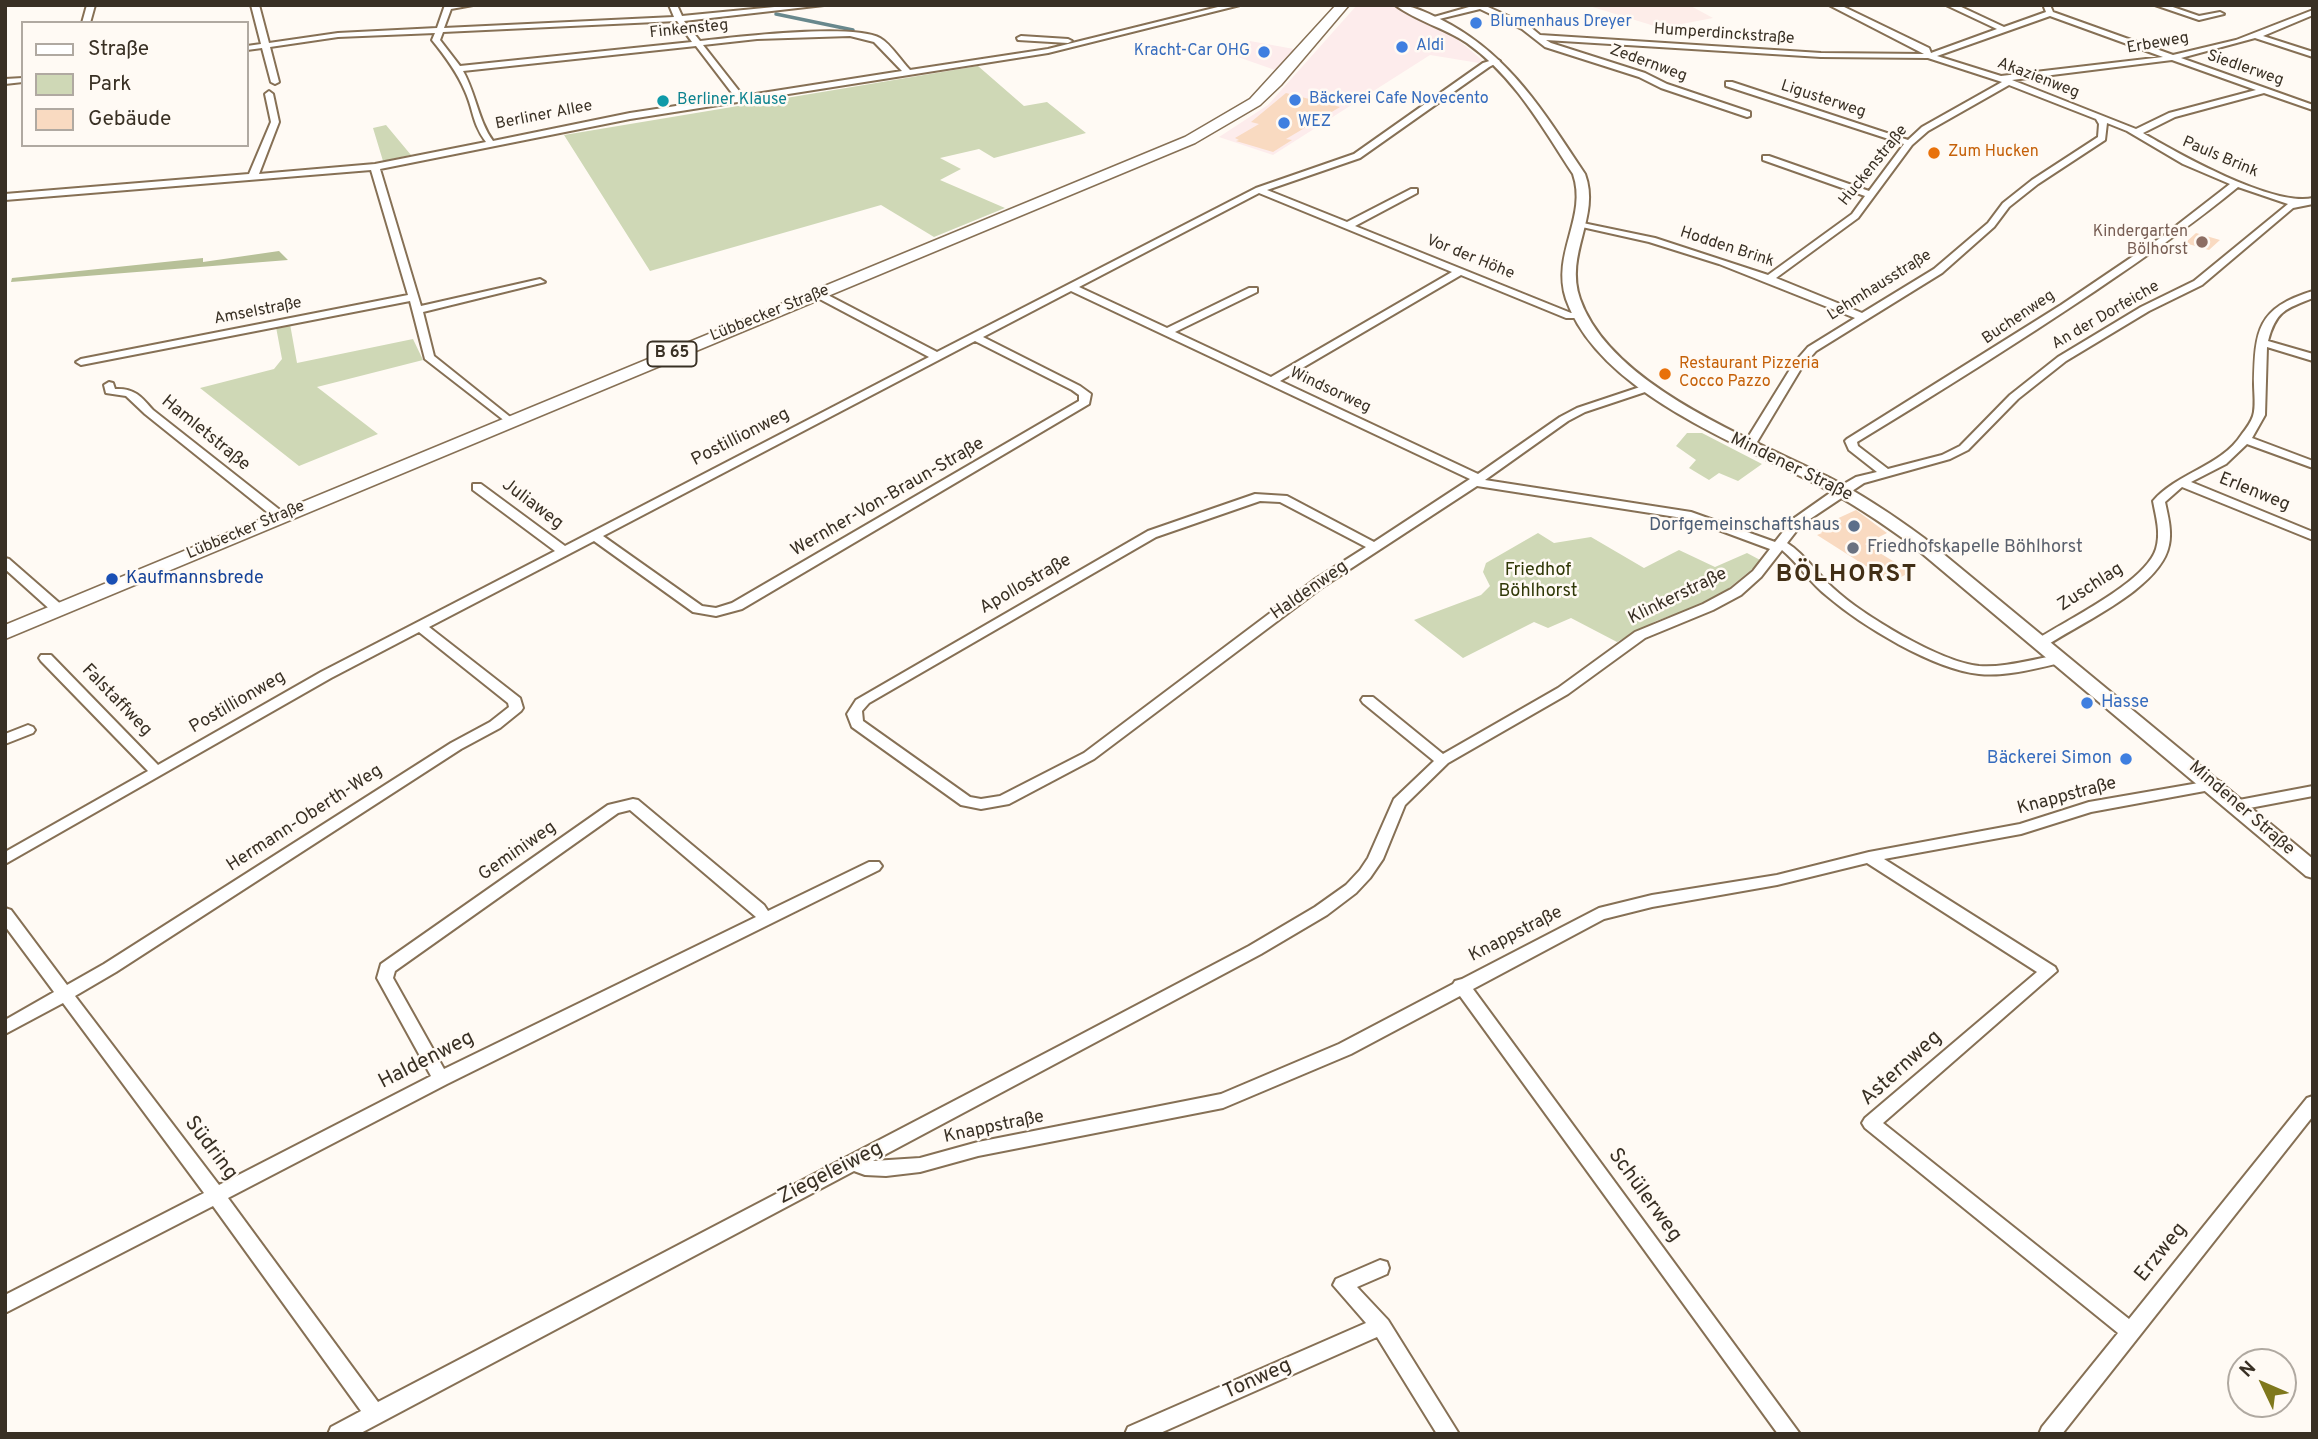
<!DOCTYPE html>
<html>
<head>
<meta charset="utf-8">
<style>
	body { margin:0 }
	#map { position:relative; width:2318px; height:1439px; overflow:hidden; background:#fffaf4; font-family:Overpass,sans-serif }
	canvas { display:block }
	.frame { position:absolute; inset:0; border:7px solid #393024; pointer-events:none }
	.legend { position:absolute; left:21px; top:21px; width:228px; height:126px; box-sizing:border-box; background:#fffaf4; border:2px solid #b0a9a1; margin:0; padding:9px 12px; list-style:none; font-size:21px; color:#393024 }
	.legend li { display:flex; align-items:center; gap:14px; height:35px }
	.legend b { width:35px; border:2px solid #b0a9a1 }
	.north { position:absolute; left:2227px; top:1348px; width:70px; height:70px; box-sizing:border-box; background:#fffaf4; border:2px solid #b0a9a1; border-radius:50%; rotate:314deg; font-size:19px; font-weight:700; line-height:28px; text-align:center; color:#393024 }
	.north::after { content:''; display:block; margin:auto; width:24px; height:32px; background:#7f781c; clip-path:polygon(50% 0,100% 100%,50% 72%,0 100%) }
</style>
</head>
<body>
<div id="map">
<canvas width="2318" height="1439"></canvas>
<div class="frame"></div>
<ul class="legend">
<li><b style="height:9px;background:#fff"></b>Straße</li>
<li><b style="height:19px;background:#cfd8b6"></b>Park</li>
<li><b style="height:19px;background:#f9dac1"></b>Gebäude</li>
</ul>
<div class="north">N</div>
</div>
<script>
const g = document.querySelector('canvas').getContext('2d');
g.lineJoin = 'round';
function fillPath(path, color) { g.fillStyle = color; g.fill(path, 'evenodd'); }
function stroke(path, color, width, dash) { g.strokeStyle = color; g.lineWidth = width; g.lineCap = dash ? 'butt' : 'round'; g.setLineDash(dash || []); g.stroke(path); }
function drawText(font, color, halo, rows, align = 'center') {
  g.font = font + ' Overpass,sans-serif'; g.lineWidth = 5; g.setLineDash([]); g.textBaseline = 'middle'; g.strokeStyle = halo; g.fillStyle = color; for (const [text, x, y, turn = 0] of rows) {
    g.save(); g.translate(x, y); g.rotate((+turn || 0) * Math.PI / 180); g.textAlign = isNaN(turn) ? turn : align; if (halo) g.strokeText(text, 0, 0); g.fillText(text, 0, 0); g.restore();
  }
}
fillPath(new Path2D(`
	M1357,5H1391L1457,39L1482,60L1479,63L1430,55L1273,155L1219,137L1268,105Z
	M1250,41L1294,49L1275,70L1235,56Z`), '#fdecec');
fillPath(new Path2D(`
	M1586,5H1689L1713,18L1661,28Z`), '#fdede9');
fillPath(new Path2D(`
	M978,66L1024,106L1047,102L1086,133L994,158L979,149L940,158L961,169L940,180L1005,208L934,237L881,205L650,271L564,135Z
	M386,125L411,155L383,161L373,128Z
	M290,324L297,363L413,339L423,360L317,387L378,434L299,466L200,388L274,369L282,359L276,327Z
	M1687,433H1702L1762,464L1738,481L1719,473L1709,480L1689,468L1696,460L1676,446Z
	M1538,533L1554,543L1591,537L1644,568L1679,550L1715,567L1747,553L1762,561L1724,592L1700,605L1656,621L1617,642L1571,618L1548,628L1534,622L1463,658L1414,620L1481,595L1490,586L1483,572L1486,563Z`), '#cfd8b6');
fillPath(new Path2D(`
	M279,251L288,260L11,282L12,278L203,258V262Z`), '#b7c098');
stroke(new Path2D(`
	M776,14L853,30`), '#68888d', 3.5);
fillPath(new Path2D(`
	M1286,93L1340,107L1286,139L1292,140L1273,152L1236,141L1239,140L1235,138L1259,124L1251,122Z
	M2196,233L2220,240L2209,250L2185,243Z
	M1856,510L1887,533L1865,544L1911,572L1891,582L1817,535L1822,533L1818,530L1836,523L1832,521Z`), '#f9dac1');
const minor = new Path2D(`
	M87,5H95L90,23H82Z
	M251,5H259L269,43L338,33L437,28L445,5H473L451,9L444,28L674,17L669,5H677L682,16L795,5H824L684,21L700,41C735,37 853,23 880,38C891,44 901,61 910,70L1048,49L1226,5H1240L1048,53L630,119L380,169L421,306L540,279L545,282L423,312L434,356L514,420L516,422L510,425L425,359L410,301L81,365L76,362L81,359L408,295L371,170L5,200V194L249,174L271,122L265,94L269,91L273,94L279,122L259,174L375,164L486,142C472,123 474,111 465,91C457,72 445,56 432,40L435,33L338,37L270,47L279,82L275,84L271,82L262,48L247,50V46L261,44ZM677,21L692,42L460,66L440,40L443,32ZM850,36L874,42L902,71L743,96L703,45L757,39ZM696,46L735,97L630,113L493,141C478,120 476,94 463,71Z
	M1476,5H1490L1488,7L1528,25L1540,35L1821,53L1924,54L1829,5H1840L1929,48L1931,53L1997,29L1946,5H1957L2004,27L2046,12L2044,7L2050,5L2053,12L2173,55L2236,40L2313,10V15L2263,36L2313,52V57L2255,38L2181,58L2313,105V110L2264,93L2175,117L2143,133C2179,154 2273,207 2313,198V204L2293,208L2202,285L2149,311L2066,361L2018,399L1968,450L1950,459L1864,483L1801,525L1787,543C1806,555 1817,574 1833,588C1862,615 1940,662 1979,666C2005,668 2033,659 2059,655L2066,659L2064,662C2038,668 2006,677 1979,674C1933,669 1862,626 1827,596C1810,583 1799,564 1782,550L1761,577L1741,595L1713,610L1645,638L1568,694L1448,763L1405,805L1383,859L1370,878L1356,893L1327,915L1261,954L873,1161L920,1158L978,1142L1221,1094L1339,1044L1453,984L1455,981L1462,979L1599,908L1652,895L1777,875L1869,852L2020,824L2089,802L2216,780L2221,782L2223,785L2221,788L2091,812L2021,834L1884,859L2055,967L2057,971L1883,1123L2129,1319L2307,1098L2313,1096V1116L2062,1434H2039L2042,1427L2118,1333L1865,1128L1862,1123L1865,1118L2037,972L1867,863L1777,885L1652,907L1604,919L1473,989L1800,1434H1778L1460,996L1351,1054L1223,1108L978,1156L920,1172L886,1176L865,1175L854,1171L359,1434H328L331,1427L361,1411L213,1206L5,1313V1295L204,1193L63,1003L5,1034V1020L54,992L5,926V908L11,910L67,985L104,964L451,743L490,722L509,707L508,703L419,632L331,678L5,864V852L148,771L41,661L39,658L41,655H51L158,765L321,672L555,551L473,490V484H481L565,546L929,357L814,296V292H822L937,352L1256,188L1354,154L1483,63L1496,59L1500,61L1489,67L1360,158L1267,190L1347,222L1411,189H1417V193L1355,226L1571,313L1580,312L1585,315L1580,318H1566L1461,275L1280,381L1478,474L1560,417L1577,408L1643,386H1651V390L1585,412L1568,421L1485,480L1691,512L1775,542L1793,519L1837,488L1856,477L1877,472L1849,450L1845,441L1847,439L2061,305L2163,236L2230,184L2183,164L2127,131L2107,123L2105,140L2038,184L2009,207L1994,227L1942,273L1816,351L1802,367L1754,447L1748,450L1742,447L1794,363L1808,347L1855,318L1719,264L1649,242L1573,225L1578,222L1655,238L1768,275L1852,214L1865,196L1763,160V156H1769L1869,191L1904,144L1726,86V82H1732L1908,140L1922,127L2002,82L1928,58L1821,57L1546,40L1551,43L1645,73L1667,84L1750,112V116L1747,117L1661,88L1639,77L1545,47L1522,29L1480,9L1431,21L1427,19ZM2050,16L2163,57L2001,76L1937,56ZM2172,60L2256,90L2169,113L2136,129L2012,80ZM2009,85L2096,119L2099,124L2098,137L2032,180L2003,203L1988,223L1934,269L1862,313L1776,278L1858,218L1912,145L1928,131ZM2238,187L2288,204L2194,281L2141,307L2058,357L2010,395L1960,446L1942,455L1888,469L1858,446L1857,442C1938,393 2017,343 2095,291C2144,258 2192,225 2238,187ZM1259,193L1452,272L1271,377L1175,332L1257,292V288H1249L1167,328L1079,287ZM1071,291L1470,479L1374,542L1287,496L1255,494L1148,531L856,700L847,714L852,727L961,805L981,809L1009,804L1094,759L1324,586L1477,486L1689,519L1770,549L1753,571L1731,589L1703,604L1635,632L1558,688L1443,754L1373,697H1363L1361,700L1363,703L1434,761L1394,799L1368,858L1360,870L1346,885L1315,907L1249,946L1063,1044L378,1402L228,1198L447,1084L879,870L882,866L879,862H869L768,911L764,905L638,800L633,799L608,805L381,964L377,978L431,1076L219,1185L75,996L116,972L461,749L500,728L521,711L523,708L520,698L429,627L594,541L693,612L716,616L742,609L1089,404L1091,394L1080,386L983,337ZM975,341L1072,390L1079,395V401L732,603L716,608L702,606L603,536ZM1260,501L1280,502L1366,547L1314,580L1084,753L1000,796L981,799L970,797L863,721L862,711L869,703L1156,537ZM630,810L756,917L444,1069L393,978L395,971L618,813Z
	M2155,5H2167L2199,16L2220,12L2224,14L2199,20Z
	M1021,36L1068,39L1072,41L1068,43L1018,40L1017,38Z
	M23,78V82L5,84V79Z
	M2313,291V298C2285,309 2276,311 2268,341L2313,354V361L2267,347L2265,415L2252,438L2313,461V468L2247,444L2226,464L2191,482L2313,532V540L2182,487L2165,502C2168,516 2172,531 2169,545C2161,588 2080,623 2046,646H2036L2034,643L2036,640C2066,620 2145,583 2156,549C2161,533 2156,517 2153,501C2178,472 2221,467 2242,434C2246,429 2251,422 2253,416C2256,407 2254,393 2254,384C2255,330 2257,308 2313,291Z
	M109,382L113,383L115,389C134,388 141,396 153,410L285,514L287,517L285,520H277L145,414L126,396L106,393L104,385Z
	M5,558L9,559L64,607L66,610L64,613H54L5,569Z
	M28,725L33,727L35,730L33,733L5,744V734Z
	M2313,786V796L2239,810L2232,805L2239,800Z
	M1380,1260L1387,1262L1389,1268L1387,1274L1357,1287L1388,1320L1459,1434H1437L1377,1337L1158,1434H1125L1128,1427L1366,1323L1333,1285L1336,1279Z`);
const tertiary = new Path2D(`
	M1395,5C1412,5 1425,12 1440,19C1509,53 1544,113 1585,174C1601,217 1564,253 1580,299C1611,387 1753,439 1830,478C1863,495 1894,516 1924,538L2313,859V878L2306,876L1912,545C1882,523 1851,502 1818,485C1738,443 1598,392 1566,299C1551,253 1588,217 1573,174C1542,127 1514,76 1467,43C1445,28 1416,21 1395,5Z`);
const primary = new Path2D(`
	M1336,5H1349L1281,85L1260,105L1195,143L5,639V625L1185,137L1250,99Z`);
stroke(minor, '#867055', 4);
stroke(tertiary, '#867055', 4);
stroke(primary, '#867055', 3);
fillPath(minor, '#fff');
fillPath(tertiary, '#fff');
fillPath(primary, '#fff');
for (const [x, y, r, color] of [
	[1476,23,7,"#3f7fe0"],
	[1402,47,7,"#3f7fe0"],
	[1264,52,7,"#3f7fe0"],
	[1295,100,7,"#3f7fe0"],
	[663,101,7,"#0f9aa8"],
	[1284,123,7,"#3f7fe0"],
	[1934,153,7,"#e8710a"],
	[2202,242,7,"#8d6e63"],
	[1665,374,7,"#e8710a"],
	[1854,526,7,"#5c6f8a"],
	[1853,548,7,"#6b7280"],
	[112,579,7,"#1a4fb4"],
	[2087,703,7,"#3f7fe0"],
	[2126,759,7,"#3f7fe0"]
]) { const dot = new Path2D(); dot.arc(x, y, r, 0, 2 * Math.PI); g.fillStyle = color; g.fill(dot); stroke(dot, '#fffaf4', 2.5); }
drawText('16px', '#366cbe', '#fffaf4', [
	["Blumenhaus Dreyer",1490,23],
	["Aldi",1416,47],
	["Kracht-Car OHG",1250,52,"right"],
	["Bäckerei Cafe Novecento",1309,100],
	["WEZ",1298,123]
], 'left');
drawText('16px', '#393024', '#fffaf4', [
	["Finkensteg",689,30,-6],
	["Humperdinckstraße",1724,35,4],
	["Erbeweg",2158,44,-10],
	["Zedernweg",1648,64,20],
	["Siedlerweg",2245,69,19],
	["Akazienweg",2038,79,21],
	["Ligusterweg",1823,100,18],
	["Berliner Allee",544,116,-11],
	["Pauls Brink",2220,158,23],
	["Huckenstraße",1874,166,-51],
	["Hodden Brink",1727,248,18],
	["Vor der Höhe",1470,258,22],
	["Lehmhausstraße",1880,286,-32],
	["Amselstraße",258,312,-11],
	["Lübbecker Straße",770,314,-22],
	["An der Dorfeiche",2106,316,-30],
	["Buchenweg",2019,318,-34],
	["Windsorweg",1330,391,25],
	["Lübbecker Straße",246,531,-23]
]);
drawText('16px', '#0d838f', '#fffaf4', [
	["Berliner Klause",677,101]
], 'left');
drawText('16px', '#c56008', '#fffaf4', [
	["Zum Hucken",1948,153],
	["Restaurant Pizzeria",1679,365],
	["Cocco Pazzo",1679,383]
], 'left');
drawText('16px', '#785e54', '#fffaf4', [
	["Kindergarten",2188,233],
	["Bölhorst",2188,251]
], 'right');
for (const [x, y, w] of [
	[672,354,49]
]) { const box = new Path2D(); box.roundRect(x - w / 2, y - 12.5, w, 25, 5); g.fillStyle = '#fffaf4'; g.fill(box); stroke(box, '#393024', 2); }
drawText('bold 16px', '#393024', null, [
	["B 65",672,354]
]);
drawText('18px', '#393024', '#fffaf4', [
	["Hamletstraße",205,434,39],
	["Postillionweg",741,438,-27],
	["Mindener Straße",1791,468,26],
	["Erlenweg",2254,493,22],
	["Wernher-Von-Braun-Straße",888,498,-30],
	["Juliaweg",532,505,37],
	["Apollostraße",1026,585,-30],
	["Zuschlag",2091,588,-33],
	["Haldenweg",1310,591,-35],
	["Klinkerstraße",1678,597,-26],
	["Falstaffweg",116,701,46],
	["Postillionweg",238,703,-30],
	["Knappstraße",2067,797,-15],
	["Mindener Straße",2241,809,41],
	["Hermann-Oberth-Weg",305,819,-33],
	["Geminiweg",518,852,-35],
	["Knappstraße",1516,935,-27],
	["Knappstraße",994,1128,-12]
]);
drawText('18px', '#4e5e75', '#fffaf4', [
	["Dorfgemeinschaftshaus",1840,526]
], 'right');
drawText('18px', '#5b616d', '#fffaf4', [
	["Friedhofskapelle Böhlhorst",1867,548]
], 'left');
drawText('18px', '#303807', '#fffaf4', [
	["Friedhof",1538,571],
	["Böhlhorst",1538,592]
]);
drawText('18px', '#164399', '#fffaf4', [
	["Kaufmannsbrede",126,579]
], 'left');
drawText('18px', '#366cbe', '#fffaf4', [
	["Hasse",2101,703],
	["Bäckerei Simon",2112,759,"right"]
], 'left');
drawText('21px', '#393024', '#fffaf4', [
	["Haldenweg",427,1061,-27],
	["Asternweg",1902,1069,-42],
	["Südring",210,1149,53],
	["Ziegeleiweg",831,1174,-27],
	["Schülerweg",1644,1196,54],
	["Erzweg",2162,1253,-51],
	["Tonweg",1258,1380,-24]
]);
g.letterSpacing = '2px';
drawText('bold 24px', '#412e15', '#fffaf4', [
	["BÖLHORST",1847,576]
]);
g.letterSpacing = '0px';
</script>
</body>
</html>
